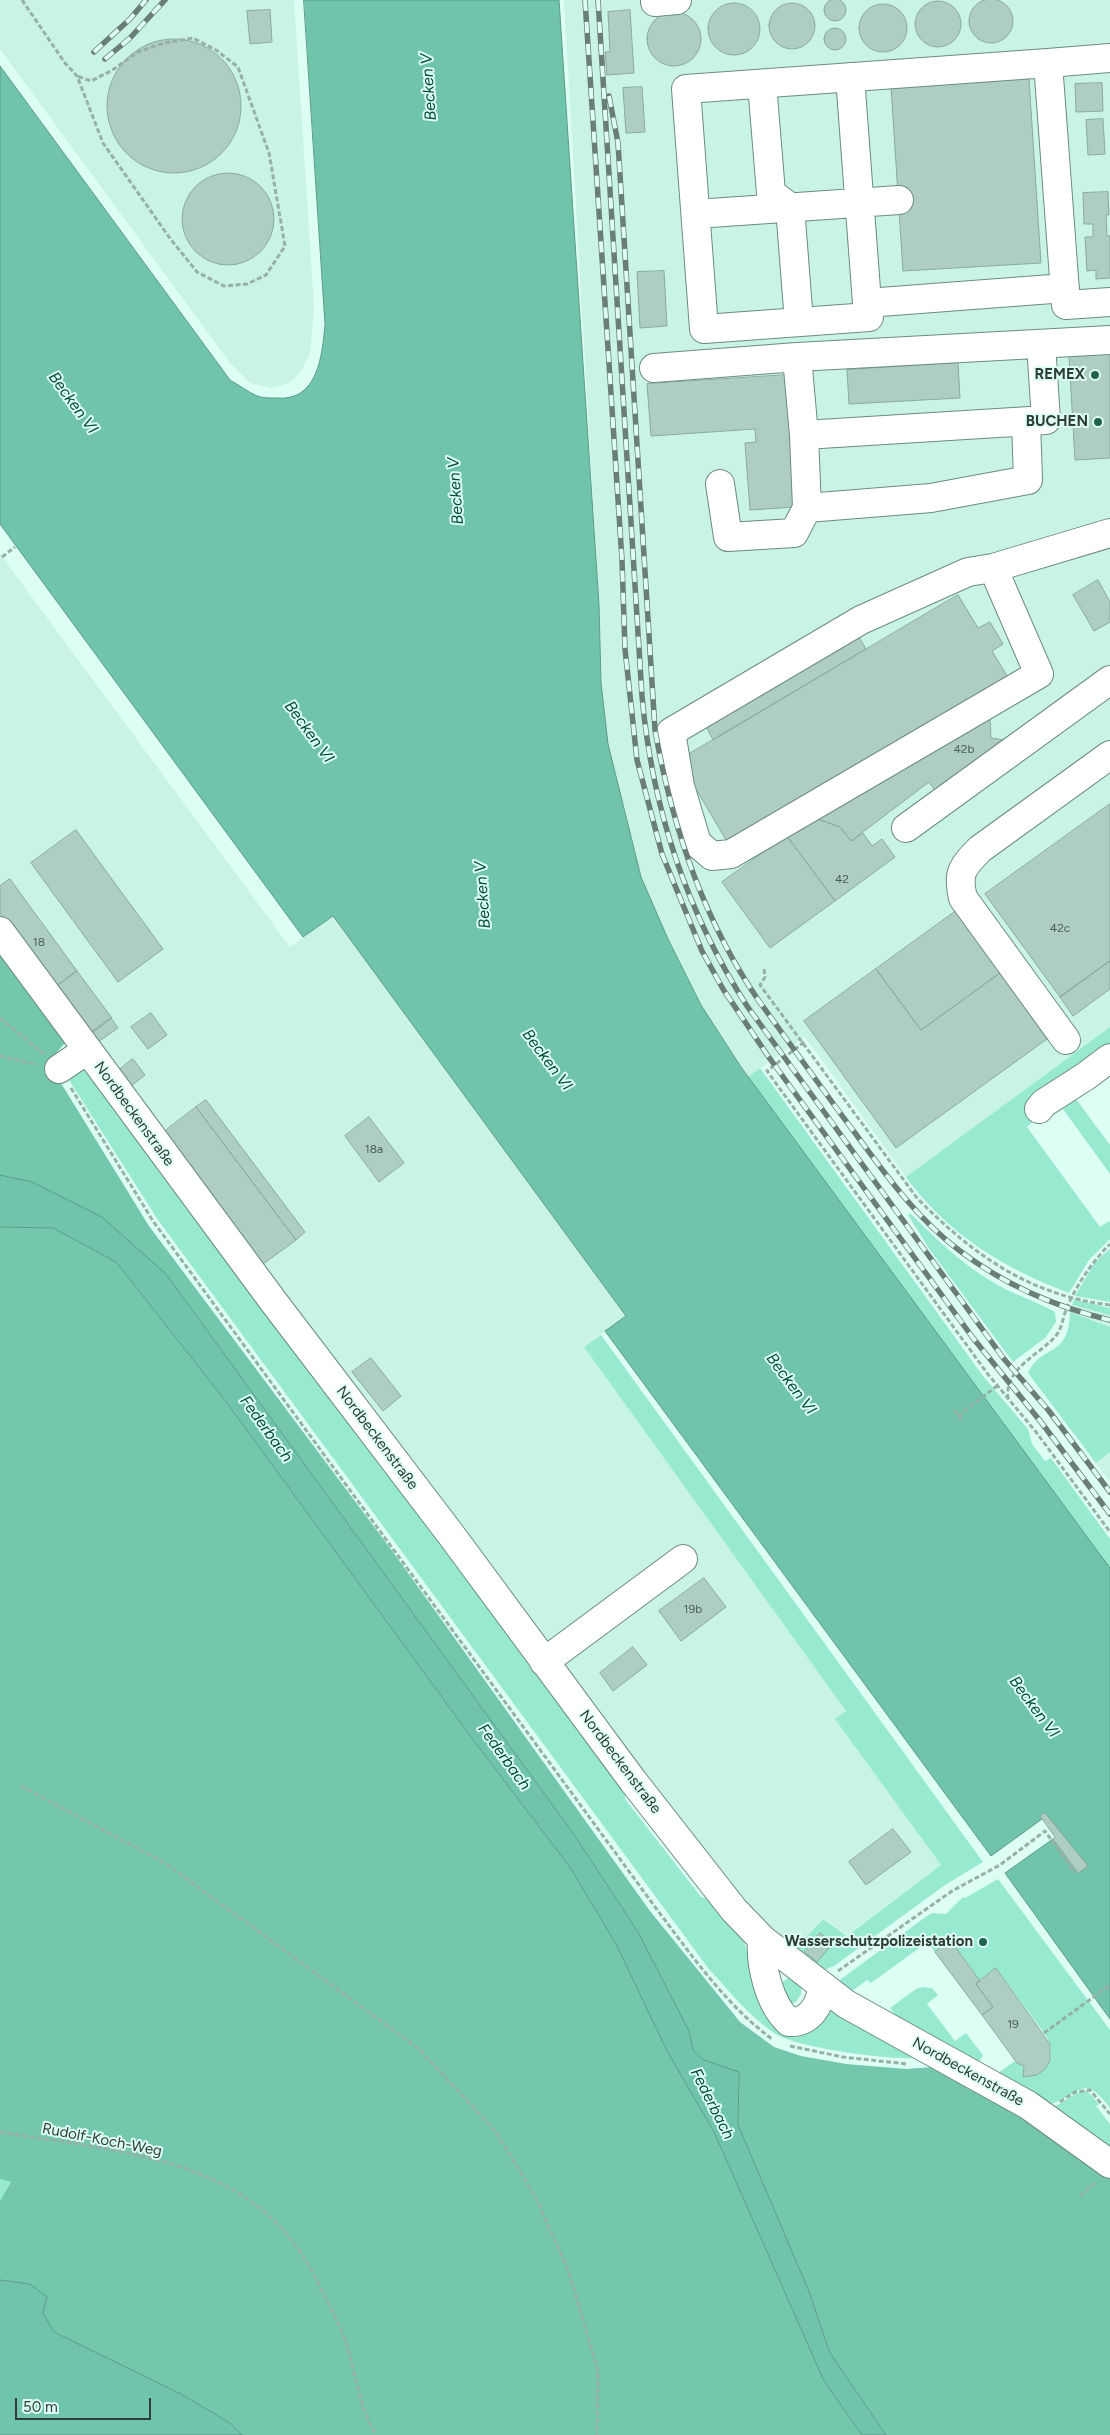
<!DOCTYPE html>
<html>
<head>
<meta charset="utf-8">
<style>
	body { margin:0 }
	#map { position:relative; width:1110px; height:2435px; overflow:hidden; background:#ddfef2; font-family:Figtree,sans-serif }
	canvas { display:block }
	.scale { position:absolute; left:15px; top:2398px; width:136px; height:22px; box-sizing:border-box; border:2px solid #2e3b37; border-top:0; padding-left:6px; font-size:15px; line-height:18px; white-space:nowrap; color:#2e3b37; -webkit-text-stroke:4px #ddfef2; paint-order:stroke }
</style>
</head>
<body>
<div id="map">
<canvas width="1110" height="2435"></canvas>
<div class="scale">50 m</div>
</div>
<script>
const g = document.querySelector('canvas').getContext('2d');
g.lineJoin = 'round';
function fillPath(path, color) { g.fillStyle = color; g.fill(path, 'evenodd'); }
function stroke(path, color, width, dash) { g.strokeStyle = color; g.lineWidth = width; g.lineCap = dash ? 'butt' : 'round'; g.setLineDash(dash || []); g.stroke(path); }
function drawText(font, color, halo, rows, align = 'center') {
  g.font = font + ' Figtree,sans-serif'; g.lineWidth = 4; g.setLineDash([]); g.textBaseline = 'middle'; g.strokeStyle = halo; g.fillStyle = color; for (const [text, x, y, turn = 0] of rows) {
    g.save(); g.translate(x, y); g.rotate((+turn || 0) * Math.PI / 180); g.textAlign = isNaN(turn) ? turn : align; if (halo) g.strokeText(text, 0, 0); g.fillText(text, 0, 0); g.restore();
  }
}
fillPath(new Path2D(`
	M0,0H294L314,307L310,353L300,373L289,383L271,388L250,383L230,363L0,49Z
	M564,0H1110V1027L906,1177L805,1037L748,1077L701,1005L668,939L641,877L608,744L601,683L599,605Z
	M0,554L290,947L332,916L626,1316L584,1347L846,1711L836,1719L941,1865L847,1935L823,1918L793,1952L765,1926L699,1850L414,1472L284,1293L0,917Z
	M1072,1305L1110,1315V1327L1070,1312Z
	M1110,1452V1481L1096,1463Z`), '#c9f3e4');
fillPath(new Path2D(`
	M1110,1027V1049L1027,1127L1100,1227L1109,1221L1110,1223V1239L1089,1260L1069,1293C1005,1269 947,1234 906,1177Z
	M82,1063L625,1787V1799L701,1897L713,1900L741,1932L764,2005L803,2032L816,2027L831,2011H839L917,2058C889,2060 796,2048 774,2033C748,2015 729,1991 708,1968L158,1220L64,1072Z
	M760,1068L983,1376L1028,1429L1032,1444L1045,1461L1051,1458L1110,1539V1568L748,1077Z
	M1086,1091L1076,1099L1110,1145V1174L1063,1109L1053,1115L1052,1109Z
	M910,1213C936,1239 964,1266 996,1284C1015,1295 1036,1301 1055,1312L1056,1322L1045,1338L1013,1362L930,1250L908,1215Z
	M1110,1249V1302L1075,1296L1095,1262Z
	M1074,1299L1110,1308V1315L1072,1305Z
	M1070,1312L1110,1327V1452L1096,1463L1028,1373C1042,1343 1069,1359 1070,1312Z
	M601,1335L983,1862L945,1885L834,1966L817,1973L793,1952L823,1919L847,1936L941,1865L835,1719L846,1711L584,1347Z
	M998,1879L1110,2030V2108C1084,2074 1082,2092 1052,2104L998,2073L1015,2061L1024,2066L1023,2077L1037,2075L1045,2069L1050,2061L1051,2047L1047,2037L997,1969L980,1981L951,1941L935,1952L926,1940L922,1946L871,1983L867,1980L852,1991L840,1984L841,1979L927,1916L932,1913L946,1914L963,1897L965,1898Z
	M790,1977L801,1986C802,1994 800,1998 794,2003L786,2001L781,1983Z
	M923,1987L932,1988L938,1995L927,2004L955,2041L966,2033L983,2055L979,2062L896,2016L890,2008L916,1989Z
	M1087,2091L1099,2104L1096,2106L1110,2124V2151L1052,2106C1066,2105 1073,2090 1087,2091Z
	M0,2179L11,2182L0,2201Z`), '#97ead0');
fillPath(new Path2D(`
	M0,954L65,1043L48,1062L149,1226L393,1552L650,1911L740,2022L774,2047L801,2056L846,2064L906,2069L933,2067L969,2082L1094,2163L1110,2178V2435H886L830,2353L808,2289L738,2125L739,2072L704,2060L693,2050L689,2031L638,1932L573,1833L166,1274L32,1182L0,1175Z
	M0,1227L53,1228L116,1262L224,1399L471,1737L569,1866L616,1944L667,2051L714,2132L824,2381L862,2435H242L230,2423L181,2394L54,2332L42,2313L30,2284L0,2280V2201L11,2182L0,2179Z`), '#73c7ad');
const water = new Path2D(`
	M304,0H559L599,605L601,683L608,744L641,877L668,939L701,1005L741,1067L1110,1568V2019L1005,1873L1053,1839L1079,1873L1088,1866L1045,1813L1040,1816L1042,1819L991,1856L605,1331L626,1316L333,916L303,937L0,524V66L230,380C239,385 248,392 257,396C262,398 270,398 276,398C318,402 322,356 325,325Z
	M0,1175L32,1182L102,1217L166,1274L573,1833L638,1932L689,2031L693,2050L704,2060L739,2072L738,2125L808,2289L830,2353L886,2435H862L824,2381L714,2132L667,2051L616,1944L569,1866L471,1737L224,1399L116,1262L53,1228L0,1227Z
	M0,2280L30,2284L47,2297L43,2313L54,2332L181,2394L230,2423L242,2435H0Z`);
fillPath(water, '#70c4ab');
stroke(water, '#5c9b88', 1);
const building = new Path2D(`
	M969 21a22 22 0 1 1 44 0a22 22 0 1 1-44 0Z
	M824 10a11 11 0 1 1 22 0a11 11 0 1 1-22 0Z
	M915 24a23 23 0 1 1 46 0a23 23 0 1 1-46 0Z
	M769 26a23 23 0 1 1 46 0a23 23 0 1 1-46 0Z
	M708 29a26 26 0 1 1 52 0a26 26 0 1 1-52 0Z
	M859 28a24 24 0 1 1 48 0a24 24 0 1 1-48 0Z
	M270,10L272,42L250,44L247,11Z
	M630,10L634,73L607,75L605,52H610L608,12Z
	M647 39a27 27 0 1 1 54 0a27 27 0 1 1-54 0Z
	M824 39a11 11 0 1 1 22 0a11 11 0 1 1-22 0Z
	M107 106a67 67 0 1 1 134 0a67 67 0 1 1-134 0Z
	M1029,79L1041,263L903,271L891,87Z
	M1102,83L1103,111L1076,112L1075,84Z
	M642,87L645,132L626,133L623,88Z
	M1103,119L1105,154L1088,155L1086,120Z
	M182 219a46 46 0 1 1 92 0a46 46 0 1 1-92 0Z
	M1108,192L1109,215H1106L1107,236H1110V278L1096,279V270L1087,271L1085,237H1093V224H1084L1083,193Z
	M664,271L667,326L640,328L637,272Z
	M1110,353V458L1075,460L1069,355Z
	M958,363L960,398L849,404L847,370Z
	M787,375L795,507L750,510L745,443L756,442L755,429L651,436L647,384Z
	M1098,580L1110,602V622L1094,631L1073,595Z
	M958,595L978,628L990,622L1003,644L992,651L1009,679L729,845L679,760Z
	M859,637L866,649L713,740L706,726Z
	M990,718L991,738L1004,740L936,792L929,782L851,841L840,827L815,818Z
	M1110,804V961L1060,997L985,894Z
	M815,818L840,827L851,841L863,833L872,846L882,839L895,857L835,901L787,836Z
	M76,830L163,949L118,982L31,863Z
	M787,836L835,901L770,948L722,882Z
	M10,879L77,971L54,988L0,914V886Z
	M956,911L1000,973L921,1030L876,969Z
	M1110,961V989L1073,1016L1060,997Z
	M876,969L921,1030L1000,973L1047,1039L896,1148L804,1021Z
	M77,971L112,1018L90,1034L54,988Z
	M151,1013L167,1035L148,1049L131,1027Z
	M111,1018L118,1028L98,1042L91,1033Z
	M133,1059L145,1075L131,1086L119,1070Z
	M206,1100L305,1232L296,1240L196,1107Z
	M196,1107L296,1240L263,1264L164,1132Z
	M369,1117L404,1163L379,1182L345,1136Z
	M371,1358L401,1396L383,1411L352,1372Z
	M704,1578L726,1607L681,1641L659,1611Z
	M633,1647L647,1665L613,1691L600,1673Z
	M1045,1813L1088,1866L1078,1873L1053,1839L1055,1837L1040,1816Z
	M893,1829L911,1852L866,1885L849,1862Z
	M820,1933L833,1943L817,1962L805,1952Z
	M951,1941L980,1981L976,1984L993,2007L982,2015L935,1952Z
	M996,1968L1050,2044V2061L1045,2069L1037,2075L1023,2077L1024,2066L1017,2063L982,2015L993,2007L976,1984Z`);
fillPath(building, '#aecec3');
stroke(building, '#8baaa0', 1);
const minor = new Path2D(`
	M655,2L677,0
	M1110,58L1048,63L1066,305L1110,302
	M850,77L867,303L1065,288
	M762,84L771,193L790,207L799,322
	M696,214L899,200
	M867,303L869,317L704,329L686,89L1048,63
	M797,357L804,435L1046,420L1041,344
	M654,368L797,357L1110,340
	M804,435L807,508L931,498L1028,480L1026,422
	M720,484L728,537L794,533L807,508
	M993,568L1039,674L731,854L712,856L697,843L680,786L671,732L861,620L968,572L993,568L1110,533
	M906,828L1110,680
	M0,931L273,1301L452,1536L633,1781L734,1910L762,1939L846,2004L1028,2105L1110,2164
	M1066,1040L963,898C957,873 962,867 980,849L1110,755
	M59,1069L87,1050
	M1039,1109L1044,1103L1086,1076L1110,1058
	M544,1662L683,1559
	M762,1939C760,1965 769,2004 789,2022C810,2023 820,2005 822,1988`);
stroke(minor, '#6d8b80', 30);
stroke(new Path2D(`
	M22,0L65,63L77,76L103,143L169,237L197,272L224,286L247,284L266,275L285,246L269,153L238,67L216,50L193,38L164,43L138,52L111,71L91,81L77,76
	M2,557L15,547
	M764,969L765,977L760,985L917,1198C973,1255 1029,1295 1110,1305
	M0,1018L44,1054
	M804,1042L767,1071L987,1373L1036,1432L1110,1532
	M0,1056L38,1065
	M71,1088L153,1221L658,1911C693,1957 726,2005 772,2039
	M1008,1399C1004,1369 1037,1356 1054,1338C1062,1330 1063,1317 1067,1307C1078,1283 1092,1262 1110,1244
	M954,1410L963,1422
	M958,1416L997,1386
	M21,1786L165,1863L419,2049L496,2132L536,2198L569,2272L598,2371L597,2435
	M838,1971L952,1891L1000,1865L1045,1831L1075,1873
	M1044,2033L1110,1985
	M790,2046L843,2057L907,2064
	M1060,2102L1075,2092L1090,2090L1110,2114
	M0,2132C100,2149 226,2154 293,2242C312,2267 325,2297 339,2325C355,2360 356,2401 376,2435
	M1080,2196L1096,2182`), '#97b0a7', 3, [5, 2.5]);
stroke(minor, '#fff', 28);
const rail = new Path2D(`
	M585,0L622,560L625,649L637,760L662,854L702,951L723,989L768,1056L973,1338L1041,1422L1110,1514
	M598,0L642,696C652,808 686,911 747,1006L1004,1359L1049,1411L1110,1492
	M94,52L130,19L146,0
	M105,59L130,38L165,0
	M609,96L618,143L655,730C672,826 703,920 759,1001C791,1045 822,1089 855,1133C886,1175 917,1219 960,1251C1005,1285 1055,1307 1110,1320`);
stroke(rail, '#6a7d77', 5.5);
stroke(rail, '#ddfef2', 4, [11]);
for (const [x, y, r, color] of [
	[1095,375,5,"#216351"],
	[1098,422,5,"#216351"],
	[983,1942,5,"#216351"]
]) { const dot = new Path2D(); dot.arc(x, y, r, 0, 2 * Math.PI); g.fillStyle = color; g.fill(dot); stroke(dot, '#ddfef2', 2); }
drawText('12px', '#4e605a', null, [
	["42b",964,749],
	["42",842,879],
	["42c",1060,928],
	["18",39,942],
	["18a",374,1149],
	["19b",693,1609],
	["19",1013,2024]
]);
drawText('bold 15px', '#2e3b37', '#ddfef2', [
	["REMEX",1085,375],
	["BUCHEN",1088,422],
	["Wasserschutzpolizeistation",973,1942]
], 'right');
drawText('15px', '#2e3b37', '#ddfef2', [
	["Nordbeckenstraße",134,1114,54],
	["Nordbeckenstraße",377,1438,53],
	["Nordbeckenstraße",620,1762,53],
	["Nordbeckenstraße",968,2072,29],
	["Rudolf-Koch-Weg",102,2140,11]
]);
drawText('italic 16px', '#004d3d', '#ddfef2', [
	["Becken V",429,87,-94],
	["Becken VI",73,403,54],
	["Becken V",456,491,-94],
	["Becken VI",309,732,54],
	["Becken V",483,895,-94],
	["Becken VI",547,1060,53],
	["Becken VI",791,1384,53],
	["Federbach",266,1429,54],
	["Becken VI",1034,1707,53],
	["Federbach",504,1757,54],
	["Federbach",712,2104,63]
]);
</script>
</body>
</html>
